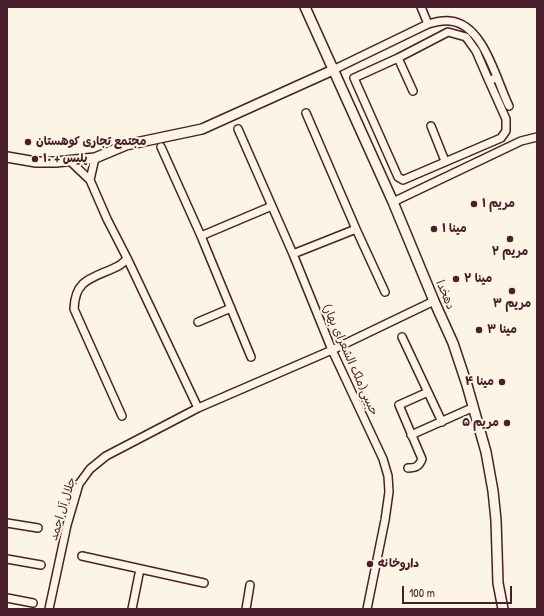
<!DOCTYPE html>
<html>
<head>
<meta charset="utf-8">
<style>
	body { margin:0 }
	#map { position:relative; width:544px; height:616px; overflow:hidden; background:#fcf5e5; font-family:"Patrick Hand",sans-serif }
	canvas { display:block }
	.frame { position:absolute; inset:0; border:8px solid #4a1f2b; pointer-events:none }
	.scale { position:absolute; left:402px; top:586px; width:110px; height:18px; box-sizing:border-box; border:2px solid #4a1f2b; border-top:0; padding-left:5px; font-size:12px; line-height:14px; white-space:nowrap; color:#4a1f2b; -webkit-text-stroke:3px #fcf5e5; paint-order:stroke }
</style>
</head>
<body>
<div id="map">
<canvas width="544" height="616"></canvas>
<div class="frame"></div>
<div class="scale">100 m</div>
</div>
<script>
const g = document.querySelector('canvas').getContext('2d');
g.lineJoin = 'round';
function stroke(path, color, width, dash) { g.strokeStyle = color; g.lineWidth = width; g.lineCap = dash ? 'butt' : 'round'; g.setLineDash(dash || []); g.stroke(path); }
function drawText(font, color, halo, rows, align = 'center') {
  g.font = font + ' "Patrick Hand","Playpen Sans Arabic",sans-serif'; g.lineWidth = 4; g.setLineDash([]); g.textBaseline = 'middle'; g.strokeStyle = halo; g.fillStyle = color; for (const [text, x, y, turn = 0] of rows) {
    g.save(); g.translate(x, y); g.rotate((+turn || 0) * Math.PI / 180); g.textAlign = isNaN(turn) ? turn : align; if (halo) g.strokeText(text, 0, 0); g.fillText(text, 0, 0); g.restore();
  }
}
const minor = new Path2D(`
	M421,7L428,24
	M398,58L448,32L466,37L476,51L489,81L493,79
	M333,70L428,24C435,22 443,20 450,21C484,24 496,80 509,106
	M413,91L398,58L354,78L398,177L403,180L501,138L506,131V119L489,81
	M306,113L356,229
	M431,126L445,161
	M238,129L293,254L332,350L383,459L388,476L389,492L385,520L367,609
	M161,147L201,236
	M70,161L90,180L107,219L127,258L198,408
	M90,180L95,158
	M393,202L521,141L537,137
	M293,254L356,229L385,292
	M198,322L231,308
	M402,337L442,422
	M251,357L201,236L272,206
	M122,416L74,309C75,281 89,279 112,269C119,266 123,264 127,258
	M411,435L474,407
	M408,468C415,468 419,467 422,459L399,405L428,392
	M7,523L38,528
	M82,556L204,583
	M7,559L41,565
	M7,598L33,603
	M49,609L67,525L79,484L90,469L106,456L198,408L332,350L434,301
	M132,609L140,569
	M246,609L250,585`);
const tertiary = new Path2D(`
	M305,7L393,202L434,301L453,343L467,385L486,452L493,491L496,520L498,583L503,609
	M7,157L36,162H56L95,158L126,145L202,129L333,70`);
stroke(minor, '#4a1f2b', 10);
stroke(tertiary, '#4a1f2b', 12);
stroke(minor, '#fcf5e5', 7);
stroke(tertiary, '#fcf5e5', 9);
for (const [x, y, r, color] of [
	[28,142,4,"#4a1f2b"],
	[35,159,4,"#4a1f2b"],
	[474,204,4,"#4a1f2b"],
	[434,229,4,"#4a1f2b"],
	[510,239,4,"#4a1f2b"],
	[456,279,4,"#4a1f2b"],
	[512,291,4,"#4a1f2b"],
	[479,330,4,"#4a1f2b"],
	[502,382,4,"#4a1f2b"],
	[507,423,4,"#4a1f2b"],
	[370,564,4,"#4a1f2b"]
]) { const dot = new Path2D(); dot.arc(x, y, r, 0, 2 * Math.PI); g.fillStyle = color; g.fill(dot); stroke(dot, '#fcf5e5', 1.5); }
drawText('bold 12px', '#4a1f2b', '#fcf5e5', [
	["مجتمع تجاری کوهستان",36,142],
	["پلیس + ۱۰",43,159],
	["مریم ۱",482,204],
	["مینا ۱",442,229],
	["مریم ۲",510,252,"center"],
	["مینا ۲",464,279],
	["مریم ۳",512,304,"center"],
	["مینا ۳",487,330],
	["مینا ۴",494,382,"right"],
	["مریم ۵",499,423,"right"],
	["داروخانه",378,564]
], 'left');
drawText('12px', '#4a1f2b', '#fcf5e5', [
	["دهخدا",445,295,67],
	["حبیبی(ملک الشعرای بهار)",350,360,66],
	["جلال آل احمد",63,509,-73]
]);
</script>
</body>
</html>
